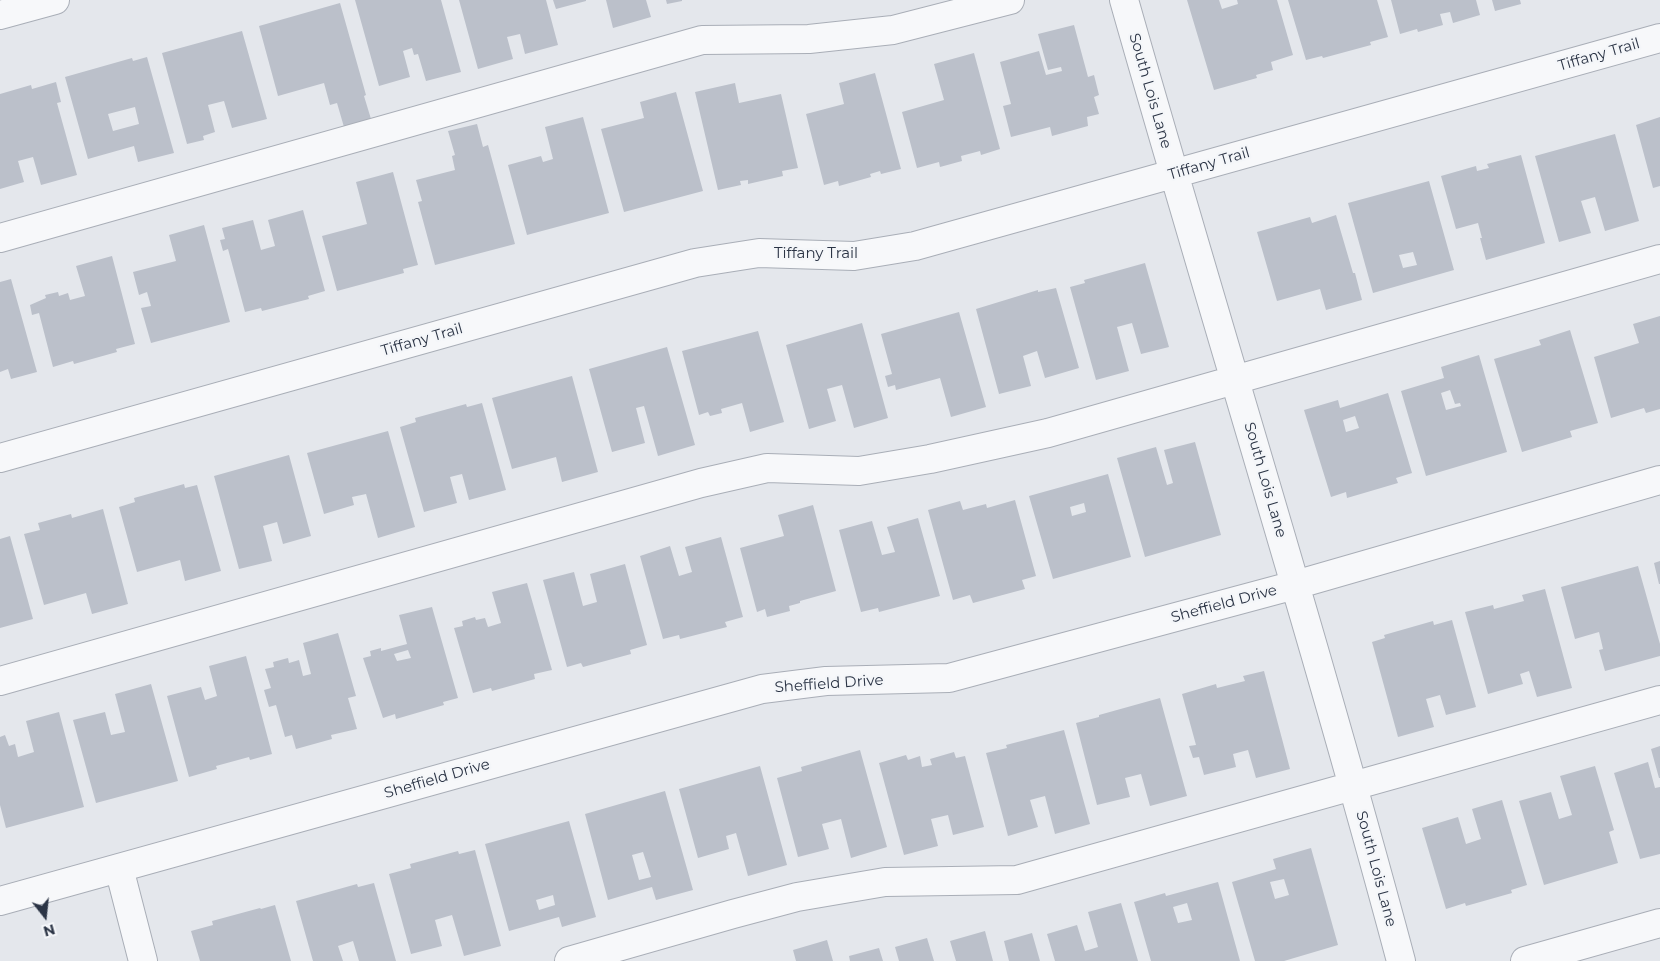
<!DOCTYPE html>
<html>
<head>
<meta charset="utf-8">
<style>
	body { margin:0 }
	#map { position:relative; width:1660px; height:961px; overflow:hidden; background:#e4e7ec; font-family:Montserrat,sans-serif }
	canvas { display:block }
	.north { position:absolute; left:20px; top:891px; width:50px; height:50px; -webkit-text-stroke:4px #f4f6f9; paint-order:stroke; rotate:164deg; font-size:14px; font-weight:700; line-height:20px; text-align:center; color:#2b3445 }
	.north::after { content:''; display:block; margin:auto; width:18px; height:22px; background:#2b3445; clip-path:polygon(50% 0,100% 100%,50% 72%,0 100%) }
</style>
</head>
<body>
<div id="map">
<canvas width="1660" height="961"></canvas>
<div class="north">N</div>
</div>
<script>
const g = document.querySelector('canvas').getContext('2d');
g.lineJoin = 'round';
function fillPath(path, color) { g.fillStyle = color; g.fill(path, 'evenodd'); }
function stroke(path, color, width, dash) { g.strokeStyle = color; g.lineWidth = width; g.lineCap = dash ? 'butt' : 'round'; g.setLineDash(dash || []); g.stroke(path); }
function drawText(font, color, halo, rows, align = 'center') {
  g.font = font + ' Montserrat,sans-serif'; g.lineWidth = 4.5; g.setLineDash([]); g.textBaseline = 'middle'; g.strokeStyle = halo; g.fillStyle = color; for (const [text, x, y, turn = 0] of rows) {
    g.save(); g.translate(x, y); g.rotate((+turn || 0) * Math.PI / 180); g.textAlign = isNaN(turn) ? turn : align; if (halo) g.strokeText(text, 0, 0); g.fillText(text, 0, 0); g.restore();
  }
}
fillPath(new Path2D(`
	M355,0H441L461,72L426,81L418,54L414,55L412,48L403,51L410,77L379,86Z
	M459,0H546L558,45L525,54L520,34L507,37L513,59L478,69Z
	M553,0H586V1L556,9Z
	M606,0H646L651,17L613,28Z
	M666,0H682V1L667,4Z
	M1187,0H1219L1222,9L1238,4L1237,0H1277L1293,55L1271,62L1273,70L1256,75L1257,78L1214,90Z
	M1288,0H1377L1388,37L1370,42L1371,45L1323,58L1322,56L1306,60Z
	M1391,0H1476L1480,15L1453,23L1450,12L1440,14L1443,25L1418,32L1417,29L1400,34Z
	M1492,0H1520L1521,4L1495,11Z
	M340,3L366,95L364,96L371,119L344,127L337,103L330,105L324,83L278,96L259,26Z
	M1074,25L1088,77L1094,75L1099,95L1094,97L1099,114L1087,117L1088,126L1052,136L1050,127L1011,137L1003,106L1011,104L1000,62L1039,51L1046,75L1062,71L1061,67L1048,70L1038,34Z
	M242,31L267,119L232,128L224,101L208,105L215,132L203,136L204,140L187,144L162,53Z
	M974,53L1000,149L981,155L980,151L961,156L962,161L940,167L939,162L917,168L902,112L944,100L934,64Z
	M147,57L174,153L138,162L134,146L88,159L65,77L132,58L133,61ZM135,107L139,124L113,131L108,114Z
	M875,73L901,169L881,174L880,171L870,174L871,177L839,186L838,181L824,185L806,114L844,104L839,83Z
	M56,82L61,102L57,103L77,175L41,185L33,157L18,161L24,182L0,189V94L31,85L32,89Z
	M735,83L739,103L781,94L798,168L782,171L783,176L748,184V180L740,181L741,185L718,190L695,92Z
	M676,92L703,191L624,212L601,129L644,118L640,102Z
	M583,117L609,213L527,235L508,165L541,156L543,162L553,159L545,127Z
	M1660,117V186L1653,188L1636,125Z
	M477,124L483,147L488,145L515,244L435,265L418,202L422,201L416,180L455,170L452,156L455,155L448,131Z
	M1615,134L1639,221L1605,231L1595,197L1581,201L1591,233L1559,242L1535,156Z
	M1521,155L1545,243L1486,260L1480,238H1482L1478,223L1456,229L1441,176L1476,166L1477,171L1489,168L1487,164Z
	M393,172L418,265L403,269L404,273L337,291L322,236L367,224L356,182Z
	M1429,181L1454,270L1373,293L1348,203ZM1413,252L1417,265L1403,268L1399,255Z
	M303,210L325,291L308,296L309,299L262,311L261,308L245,312L228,249L223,251L220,240L225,239L222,228L253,220L261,250L275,246L268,220Z
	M1336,215L1353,273H1355L1362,300L1326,310L1320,289L1277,301L1257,232L1310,217L1312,223Z
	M204,225L230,322L151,343L141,308L151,306L147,292L139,295L133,272L176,261L169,235Z
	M112,256L135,344L116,349L117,352L74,364L73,361L53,367L39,313L32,315L30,305L46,298L45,295L58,292L59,296L68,293L70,300L85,296L76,266Z
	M1145,263L1169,347L1141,354L1132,323L1117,327L1129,371L1096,380L1070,287L1085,283L1084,280Z
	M11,279L37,372L11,379L8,369L0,372V282Z
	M1056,288L1079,368L1045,378L1037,351L1023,356L1031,386L999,394L976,309L1038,290V292Z
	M959,312L986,407L951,417L940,378L896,390L895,385L888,387L885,376L892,374L881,334Z
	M1660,316V409L1646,413L1644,408L1611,418L1594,357L1639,343L1633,324Z
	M862,323L888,418L854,428L842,385L827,389L836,421L809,429L786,345Z
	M1570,330L1598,423L1570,431L1572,437L1522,452L1494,359L1541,345L1539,340Z
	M758,331L784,422L750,432L742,403L721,409L722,413L710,416L708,412L699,415L682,351Z
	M667,347L695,445L658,456L644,406L636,408L645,443L612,452L589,369Z
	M1479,355L1507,452L1426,476L1401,391L1444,378L1441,367ZM1450,390L1455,404L1460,403L1461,406L1446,410L1441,393Z
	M572,376L598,472L562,482L556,457L512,469L492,398Z
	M1388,393L1412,473L1396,478L1398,483L1347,498L1346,492L1331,497L1304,410L1338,400L1340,408ZM1355,416L1359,428L1346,432L1343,420Z
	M482,403L506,490L469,500L462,474L450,477L457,503L424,512L400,427L416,422L415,418L466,404L467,407Z
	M388,431L415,527L378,538L366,494L352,497L354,505L324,514L307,453Z
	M1195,442L1221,535L1145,557L1117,458L1156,447L1167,485L1173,483L1164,450Z
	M289,455L311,536L283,544L277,522L263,526L272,561L239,569L214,476Z
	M1108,474L1131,557L1053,579L1029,496ZM1084,503L1086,512L1072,516L1070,507Z
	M184,484L185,488L197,485L221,571L185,581L180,560L137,572L119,507L135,502L134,498Z
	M1015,500L1036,576L1022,580L1025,589L973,603L970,595L953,600L928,510L960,501L963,510L986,504L987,508Z
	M813,505L836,591L800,601V603L789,606L790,611L767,617L765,609L757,612L740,548L784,536L778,515Z
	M103,509L128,604L92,614L86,593L44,605L24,534L40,530L38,523L71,514L72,518Z
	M918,518L940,596L879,612L878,608L861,612L839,530L872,521L882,555L895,552L887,527Z
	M10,536L33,619L0,628V539Z
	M721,537L743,617L725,622L727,627L680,639L679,635L663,639L640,556L670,546L679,576L692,572L685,547Z
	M1660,561V584H1659L1654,563Z
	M625,564L647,645L630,650L631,654L583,667L581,663L567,667L543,580L574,572L583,606L597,602L590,574Z
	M1638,566L1660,644V656L1605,671L1599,650L1603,649L1599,632L1575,639L1561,587Z
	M527,583L552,670L534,674L535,679L492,691L491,688L473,693L454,628L463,626L462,621L475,617L476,620L485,618L488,627L501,623L492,592Z
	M1545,589L1572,688L1537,697L1529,671L1520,674L1523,684L1488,694L1465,612L1493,605L1494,609L1524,601L1522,595Z
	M432,607L458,698L443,702L444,705L396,719L395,714L383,718L363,658L371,656L370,651L381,648V651L407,644L399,615ZM408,650L411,658L397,661L394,654Z
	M1452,620L1476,707L1446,715L1440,695L1426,699L1434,727L1398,737L1372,642L1385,638L1384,635L1433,621L1434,625Z
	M338,633L356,696L348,698L357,729L331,735L332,739L296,749L292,735L285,737L276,705L269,707L264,690L271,688L265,669L274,667L273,662L288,658L289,663L299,660L303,676L311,674L303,643Z
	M246,656L272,754L250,760L249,757L216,766L217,769L189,777L167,696L201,687L205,700L217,696L209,666Z
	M1264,671L1290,769L1256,778L1248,750L1233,754L1236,767L1204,775L1199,757L1193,758L1189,746L1196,745L1182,694L1216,684L1217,688L1245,681L1243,676Z
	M151,684L178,781L96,803L73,720L105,712L111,735L125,732L115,694Z
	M1160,698L1187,796L1150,806L1141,774L1125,778L1130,797L1097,805L1076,723L1099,717V715Z
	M59,712L84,807L6,828L0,805V737L5,735L9,746L15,744L18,757L34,752L26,721Z
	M1064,730L1090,824L1055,834L1045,796L1030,800L1038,827L1008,836L986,753L1007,748L1006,745Z
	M1660,746V778H1659L1651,749Z
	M860,750L887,847L851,858L841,819L822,824L829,849L798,857L777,778L802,771L801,767Z
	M954,752L956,758L965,756L984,827L953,835L948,815L931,819L938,846L904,855L879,763L906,755L908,760L920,756L922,767L932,765L930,759Z
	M1648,762L1655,788L1660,787V854L1640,859L1614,773Z
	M760,766L787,865L748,876L736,833L726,836L729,849L698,858L679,789Z
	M1595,766L1614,830L1609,832L1618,863L1544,885L1519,801L1551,792L1559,819L1572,815L1560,776Z
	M665,791L693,890L656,900L652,887L608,900L585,814ZM643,852L651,877L639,880L632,855Z
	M1502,800L1527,885L1511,890L1512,893L1466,906L1465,903L1446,909L1422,828L1458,817L1466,844L1481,839L1472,809Z
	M569,821L596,917L562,927L559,917L509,931L485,844ZM553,895L555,905L539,910L536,900Z
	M1311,848L1338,945L1284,961H1255L1232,882L1276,869L1273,859ZM1284,879L1289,895L1275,899L1270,882Z
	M475,850L501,946L464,956L452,915L435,920L442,946L411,954L389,874L411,868L410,864L458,851L459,854Z
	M1218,882L1240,961H1151L1134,902L1165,893L1166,896ZM1187,903L1192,920L1178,923L1173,907Z
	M374,883L396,961H359L353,941L338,946L343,961H313L296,901L357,884L358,887Z
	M1121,903L1138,961H1055L1047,934L1077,925L1085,951L1098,947L1088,912Z
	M275,905L291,961H200L191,931L213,925L212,921L260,908L261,909Z
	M985,931L993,961H956L950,941Z
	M1032,933L1040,961H1009L1004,941Z
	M927,938L934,961H899L895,947Z
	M827,940L833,961H796L793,950Z
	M879,948L883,961H850L849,956Z`), '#bbc0ca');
const minor = new Path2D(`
	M1124,0C1215,321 1315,639 1401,961
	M0,15L55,0
	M0,238L702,40L809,39L893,30L1010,0
	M0,458L695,263L759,253L854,256L915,246L1660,38
	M0,681L701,483L767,468L859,471L930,459L1048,433L1660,259
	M119,868L143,961
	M0,901L762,689L826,681L949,678L1295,585L1660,480
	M569,961L733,914L797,897L885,882L1017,880L1660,700
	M1525,961L1660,923`);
stroke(minor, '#a9aeb7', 30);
stroke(minor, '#f7f8fa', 28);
drawText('15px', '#2b3445', '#f4f6f9', [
	["Tiffany Trail",1599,55,-16],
	["South Lois Lane",1150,91,74],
	["Tiffany Trail",1209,164,-16],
	["Tiffany Trail",816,254],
	["Tiffany Trail",422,340,-16],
	["South Lois Lane",1265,480,74],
	["Sheffield Drive",1224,604,-15],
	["Sheffield Drive",829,684,-4],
	["Sheffield Drive",437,779,-16],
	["South Lois Lane",1376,869,75]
]);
</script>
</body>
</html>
